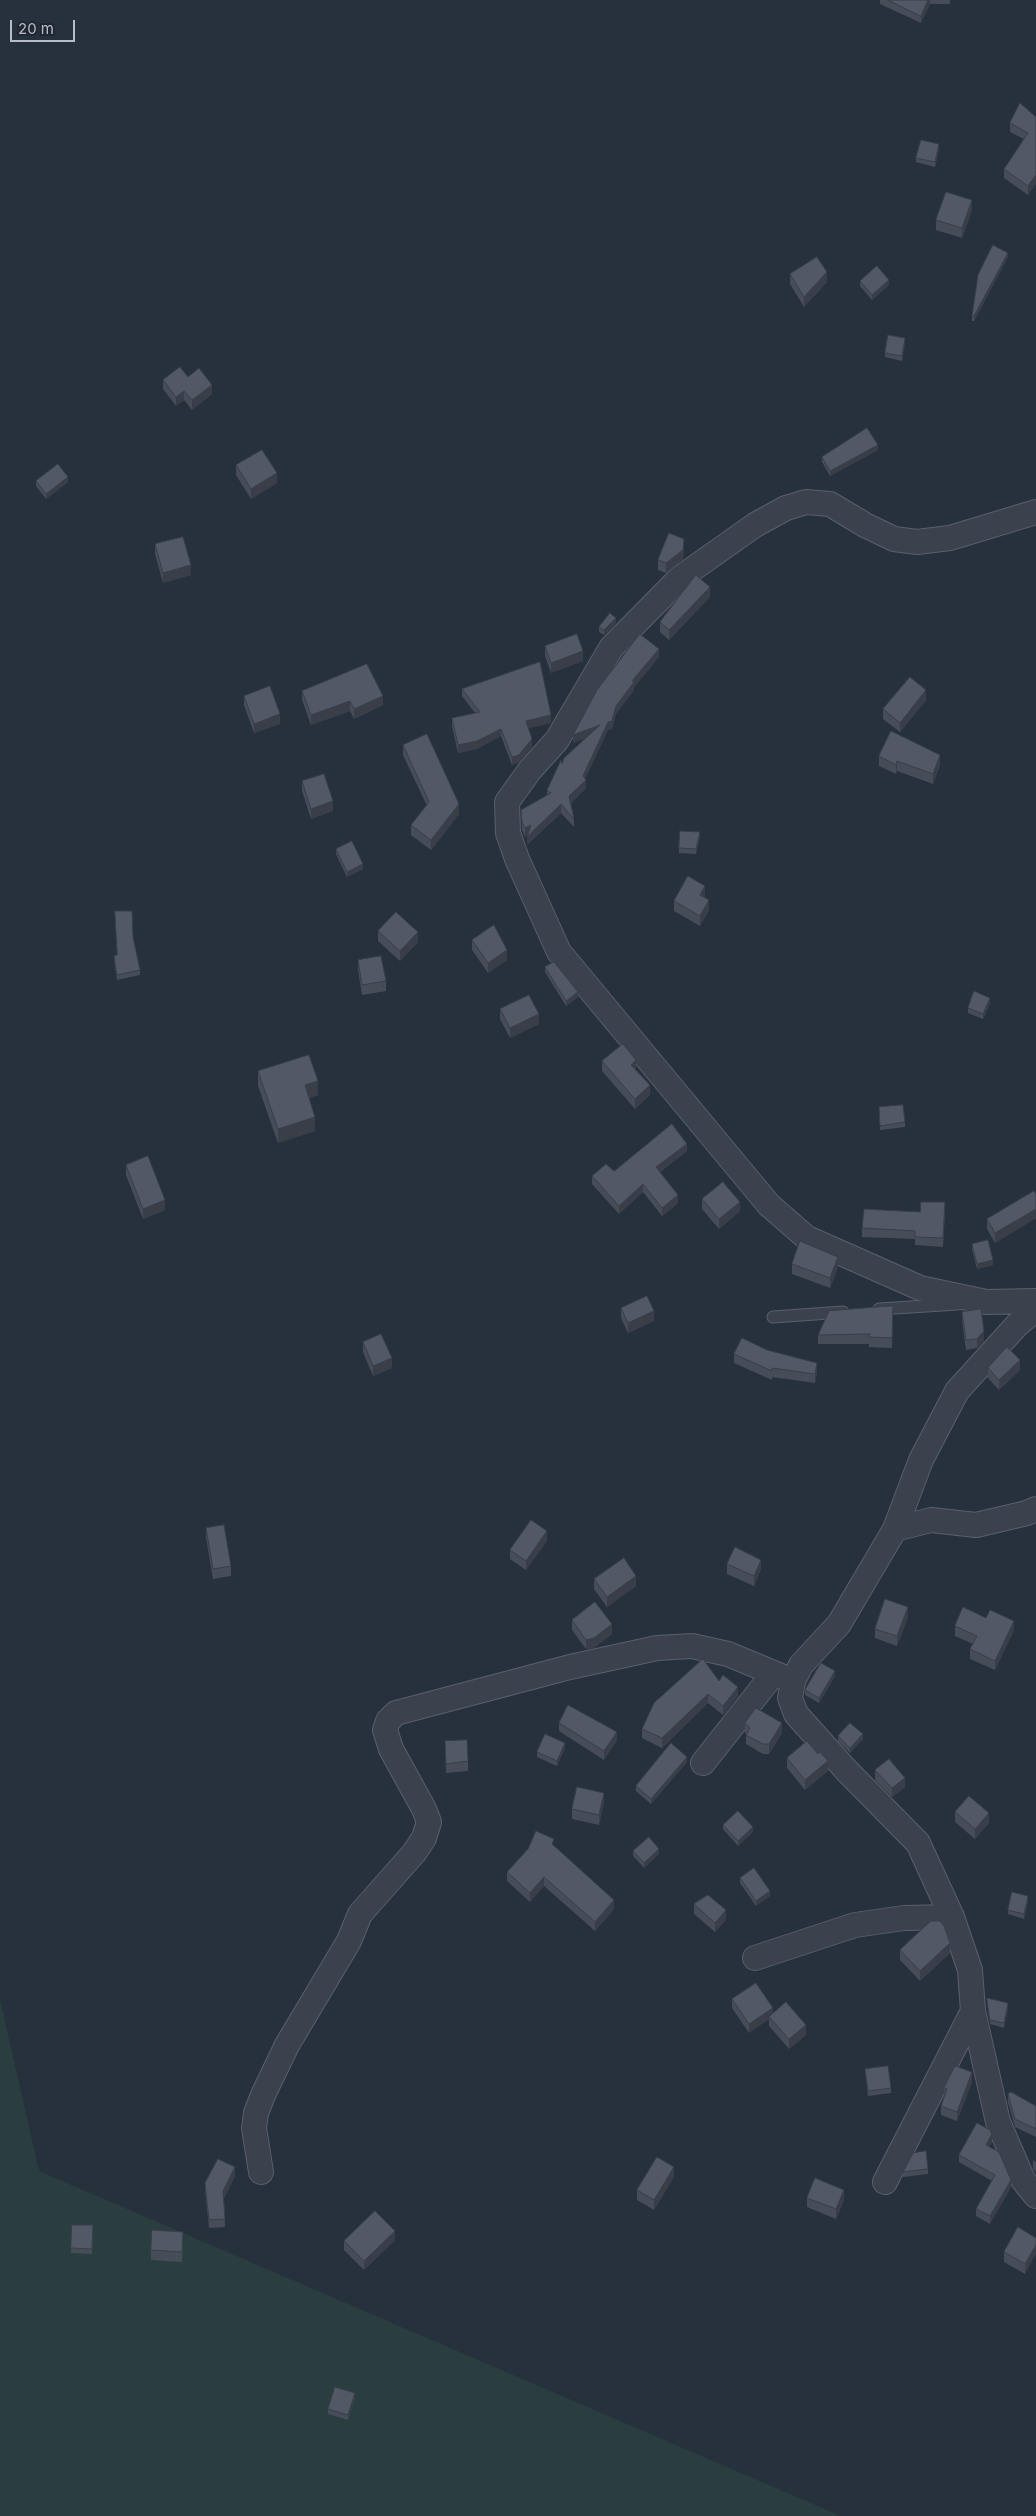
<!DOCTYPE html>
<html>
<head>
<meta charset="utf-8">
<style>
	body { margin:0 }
	#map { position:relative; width:1036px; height:2516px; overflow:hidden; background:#27303d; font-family:Inter,sans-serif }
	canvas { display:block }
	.scale { position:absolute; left:10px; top:20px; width:65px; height:22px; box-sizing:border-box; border:2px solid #b7bdc8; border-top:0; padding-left:6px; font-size:15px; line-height:18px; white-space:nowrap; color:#b7bdc8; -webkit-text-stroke:4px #202732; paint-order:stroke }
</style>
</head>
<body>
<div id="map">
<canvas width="1036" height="2516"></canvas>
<div class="scale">20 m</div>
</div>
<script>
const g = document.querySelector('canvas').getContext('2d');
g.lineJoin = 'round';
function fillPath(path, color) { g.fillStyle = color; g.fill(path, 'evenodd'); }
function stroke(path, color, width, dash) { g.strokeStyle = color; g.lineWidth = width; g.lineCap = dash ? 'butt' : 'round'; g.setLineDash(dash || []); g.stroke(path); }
fillPath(new Path2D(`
	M0,1999L39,2171L841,2516H0Z`), '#2a3d3f');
const service = new Path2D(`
	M879,1309L958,1304
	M773,1317L843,1312`);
const minor = new Path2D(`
	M1036,512L950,538L917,542L894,539L865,525L830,504L806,502L786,508L755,525L680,578L611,648L557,740L530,770L507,802L508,833L517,859L559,952L769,1205L807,1238L920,1288L986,1302L1036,1301
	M1036,1509L1027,1513L976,1525L931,1520L895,1529L839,1624L801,1665L793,1681L790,1698L796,1714L847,1771L918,1843L952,1917L970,1970L973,2011L998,2122L1023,2180L1036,2196
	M895,1529L921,1460L957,1391L1017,1325L1036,1309
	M703,1763L774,1673
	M755,1958L855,1925L904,1918L952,1917
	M261,2172L254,2128L256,2113L263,2095L287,2045L349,1941L360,1914L414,1853L424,1838L429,1822L424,1809L391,1749L385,1730L388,1721L396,1713L570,1667L657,1648L692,1646L728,1654L793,1681
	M885,2182L973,2011`);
stroke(service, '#59606b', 13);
stroke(minor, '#59606b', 26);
stroke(service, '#3b424d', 11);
stroke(minor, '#3b424d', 24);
fillPath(new Path2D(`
	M880,0H950V4H930L921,23L880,4Z
	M1036,117L1028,195L1004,178V169L1024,139L1010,132V123Z
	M939,149L935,167L916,162V158Z
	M972,210L962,238L936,230V220Z
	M1008,257L974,321H972V316Z
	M790,274L827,282L804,307L790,284Z
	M860,281L889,285L872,300L860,286Z
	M905,343L902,361L885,357V353Z
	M188,377L212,394L192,410L184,400L176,406L163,389V380Z
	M878,450L830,476L822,462V457Z
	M236,465L277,483L251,499L236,475Z
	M36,481L68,482L46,499L36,486Z
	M155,544L191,575L163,583L155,554Z
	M684,549L683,559L666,573L658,570V560Z
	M710,597L669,640L660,632V622Z
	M616,623L604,635L599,632V627Z
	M545,646L583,661L551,673L545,656Z
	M659,657L634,687V690L616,714L612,729L608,730L585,779L586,788L571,803L574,819V827L561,813L527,845V835L525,837L522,830L521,810L547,795V790L562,764L585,738L573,743Z
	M462,689L551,723L528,728L532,747L519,762L512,765L501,736L477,749L458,753L452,726V718L475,713L462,696Z
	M302,691L383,705L354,719L350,711L311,725L302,700Z
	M244,696L280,724L254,733L244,705Z
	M926,700L900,732L883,719V709Z
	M403,745L459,814L431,850L411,835V825L427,806L403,755Z
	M879,756L940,765L933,784L897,771L896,774L879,766Z
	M302,781L333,811L311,819L302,791Z
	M700,837L696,854L679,853V848Z
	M336,849L363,869L347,877L336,854Z
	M705,896L704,897L709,910L700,926L674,911V901Z
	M378,931L418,942L400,961L378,941Z
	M472,940L507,960L488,973L472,950Z
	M117,955L140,970V975L117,980L114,961V956Z
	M358,960L386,981V991L362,995L358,970Z
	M545,967L578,997L566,1006L545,972Z
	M990,1003L983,1019L968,1013V1008Z
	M500,1009L539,1024L510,1038L500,1019Z
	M602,1061L636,1070L650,1095L635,1109L602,1071Z
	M258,1071L318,1095L309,1098L315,1131L278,1143L258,1086Z
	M879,1107L905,1122V1127L880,1130Z
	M687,1151L660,1172L678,1203L662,1216L643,1192L619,1214L592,1184V1176Z
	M126,1165L165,1210L143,1219L126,1175Z
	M1036,1194V1218L995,1243L987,1229V1219Z
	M702,1199L740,1211L719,1229L702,1209Z
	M945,1211L943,1247L915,1245V1239L862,1237V1228L920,1212Z
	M972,1244L993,1265L977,1269L972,1249Z
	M792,1264L838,1267L830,1288L792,1274Z
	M621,1308L654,1321L628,1333L621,1318Z
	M962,1312L984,1341L977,1348L966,1350L962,1321Z
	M893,1316L892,1348L869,1347V1344H818V1335Z
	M363,1342L392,1368L373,1376L363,1352Z
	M767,1350L817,1372L815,1383L772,1377V1380L734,1363V1354Z
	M988,1368L1020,1370L999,1390L988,1378Z
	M206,1528L231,1566V1576L213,1579L206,1538Z
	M547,1541L526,1570L510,1559V1550Z
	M727,1564L761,1569L754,1586L727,1574Z
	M594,1579L636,1586L607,1607L594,1589Z
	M908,1617L897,1646L875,1638V1629Z
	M572,1620L612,1634L594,1648L586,1649L572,1630Z
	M955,1626L1014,1630L995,1670L970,1659V1649L973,1644L955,1636Z
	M835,1676L819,1703L805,1695V1690Z
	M719,1681L738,1696L723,1715L708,1703L662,1748L642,1738V1729Z
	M559,1723L617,1740L604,1760L559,1731Z
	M745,1723L782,1733L769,1754H763L746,1744V1734L745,1733Z
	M838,1736L863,1739L850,1753L838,1741Z
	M445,1741L468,1761V1771L446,1773Z
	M565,1748L557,1766L537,1757V1752Z
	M787,1758L828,1771L805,1790L787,1768Z
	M687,1762L651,1804L636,1791V1786Z
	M875,1770L905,1787L892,1797L875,1780Z
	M604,1802L599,1825L572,1819V1809Z
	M955,1812L989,1823L975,1839L955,1822Z
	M723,1825L753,1832L738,1846L723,1829Z
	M554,1846L614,1909L595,1931L544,1886L530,1902L507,1881V1872Z
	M633,1851L659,1854L644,1868L633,1856Z
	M740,1878L770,1896L756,1906L740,1883Z
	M1028,1901L1024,1919L1008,1914V1910Z
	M694,1904L726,1920L715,1932L694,1914Z
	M900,1950L950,1953L920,1981L900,1960Z
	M987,1998L1008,2008L1004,2028L990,2024L987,2003Z
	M732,1999L773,2014L806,2035L789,2049L769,2026V2019L749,2033L732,2008Z
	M865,2069L891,2088V2093L868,2096Z
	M972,2082L957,2121L941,2115V2106L944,2097V2088Z
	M1008,2094L1036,2106V2137L1015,2127L1008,2102Z
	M992,2142L989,2147L1011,2187L990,2224L976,2216V2209L992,2181L959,2162V2155Z
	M1033,2160L1036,2162V2172L1033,2169Z
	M928,2169V2174L903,2177V2172Z
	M235,2176L224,2198L225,2227L209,2228L205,2191V2183Z
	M674,2177L654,2210L637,2200V2190Z
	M807,2198L844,2200L836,2219L807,2207Z
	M72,2225H93L92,2254L71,2253Z
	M1036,2238L1025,2274L1004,2262V2252Z
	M395,2240L364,2270L344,2250V2241Z
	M183,2242L182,2262L151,2260V2250Z
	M355,2398L348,2420L328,2414V2409Z`), '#464d59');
fillPath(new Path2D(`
	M928,0H930V4L921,23V16Z
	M939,144V149L935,167V162Z
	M1036,175V184L1028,195V186Z
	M972,200V210L962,238V228Z
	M1008,253V257L974,321V316Z
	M827,272V282L804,307V297Z
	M889,280V285L872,300V295Z
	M905,338V343L902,361V356Z
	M212,385V394L192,410V400Z
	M184,391V400L176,406V397Z
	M878,445V450L830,476V471Z
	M277,473V483L251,499V489Z
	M68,477V482L46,499V494Z
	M684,539V549L683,559L666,573V563Z
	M191,565V575L163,583V573Z
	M710,587V597L669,640V630Z
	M616,618V623L604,635V630Z
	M659,649V657L634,687V690L616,714L612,729L608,730L583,783L586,780V788L569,805V796L583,776L616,706L632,681Z
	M583,651V661L551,673V663Z
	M926,690V700L900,732V723Z
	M383,696V705L354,719V709Z
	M350,701V711L311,725V715Z
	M280,714V724L254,733V724Z
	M551,715V723L526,729V721Z
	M600,725V733L573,743V735Z
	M501,729V736L477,749L458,753V745Z
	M532,739V747L519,762L512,765V757Z
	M940,755V765L933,784V774Z
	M897,761V771L896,774V765Z
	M333,801V811L311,819V809Z
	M459,804V814L431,850V840Z
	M561,804V813L527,845V837L530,834L525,837V828Z
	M700,832V837L696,854V849Z
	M363,864V869L347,877V872Z
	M705,886V896L700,905V895Z
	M709,900V910L700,926V916Z
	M418,932V942L400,961V951Z
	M507,950V960L488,973V963Z
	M578,992V997L566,1006V1001Z
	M990,998V1003L983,1019V1014Z
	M539,1014V1024L510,1038V1028Z
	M636,1060V1070L631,1074V1065Z
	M318,1081V1095L305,1100V1085Z
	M650,1085V1095L635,1109V1099Z
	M315,1117V1131L278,1143V1129Z
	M687,1144V1151L656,1174V1167Z
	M643,1184V1192L619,1214V1206Z
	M678,1195V1203L662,1216V1208Z
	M165,1200V1210L143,1219V1209Z
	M740,1202V1211L719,1229V1219Z
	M1036,1209V1218L995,1243V1233Z
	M838,1257V1267L830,1288V1278Z
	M993,1260V1265L977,1269V1264Z
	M654,1311V1321L628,1333V1323Z
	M984,1331V1341L977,1348V1339Z
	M392,1358V1368L373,1376V1366Z
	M1020,1360V1370L999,1390V1380Z
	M817,1363V1372L815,1383V1374Z
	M547,1531V1541L526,1570V1561Z
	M761,1560V1569L754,1586V1576Z
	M636,1576V1586L607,1607V1597Z
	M908,1607V1617L897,1646V1636Z
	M1014,1621V1630L995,1670V1661Z
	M612,1624V1634L594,1648L586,1649V1640Z
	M835,1671V1676L819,1703V1698Z
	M738,1687V1696L723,1715V1706Z
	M708,1694V1703L662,1748V1738Z
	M782,1723V1733L769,1754V1744Z
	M617,1732V1740L604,1760V1751Z
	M863,1734V1739L850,1753V1748Z
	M565,1743V1748L557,1766V1761Z
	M687,1757V1762L651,1804V1799Z
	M828,1761V1771L805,1790V1780Z
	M905,1778V1787L892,1797V1788Z
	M604,1793V1802L599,1825V1815Z
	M989,1813V1823L975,1839V1829Z
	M753,1827V1832L738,1846V1841Z
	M659,1849V1854L644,1868V1863Z
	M544,1877V1886L530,1902V1893Z
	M770,1891V1896L756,1906V1901Z
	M1028,1896V1901L1024,1919V1914Z
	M614,1900V1909L595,1931V1922Z
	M726,1910V1920L715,1932V1923Z
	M950,1943V1953L920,1981V1971Z
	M1008,2003V2008L1004,2028V2023Z
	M773,2008V2017H769V2019L749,2033V2024Z
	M806,2025V2035L789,2049V2039Z
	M972,2072V2082L957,2121V2112Z
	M992,2134V2142L986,2152V2145Z
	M235,2167V2176L223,2199V2191Z
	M674,2167V2177L654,2210V2200Z
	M1011,2180V2187L990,2224V2216Z
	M844,2190V2200L836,2219V2209Z
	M395,2231V2240L364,2270V2261Z
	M1036,2245V2254L1025,2274V2264Z
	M355,2393V2398L348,2420V2415Z`), '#393e48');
const building = new Path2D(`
	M888,0H928L921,16Z
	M1020,103L1036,117V175L1028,186L1004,169L1028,133L1010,123Z
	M921,140L939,144L935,162L916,158Z
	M946,192L972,200L962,228L936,220Z
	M993,245L1008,253L974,316H972L978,275Z
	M817,257L827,272L804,297L790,274Z
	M877,266L889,280L872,295L860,281Z
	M888,335L905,338L902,356L885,353Z
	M180,367L188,377L199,368L212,385L192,400L184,391L176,397L163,380Z
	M867,428L878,445L830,471L822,457Z
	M262,450L277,473L251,489L236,465Z
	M58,464L68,477L46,494L36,481Z
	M669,533L684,539L683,550L666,563L658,560Z
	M183,537L191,565L163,573L155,544Z
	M696,575L710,587L669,630L660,622Z
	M610,613L616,618L604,630L599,627Z
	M577,634L583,651L551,663L545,646Z
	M640,634L659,649L632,681L634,682L616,706L612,721L608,722L583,776L586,780L569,796L574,819L561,804L527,837L531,825L525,828L522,822L521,810L551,793L547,790L561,760L562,764L564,758L600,725L573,735L597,690Z
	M540,662L551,715L526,721L532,739L519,755L512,757L501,729L477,741L458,745L452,718L480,712L462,689Z
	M367,664L383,696L354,709L350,701L311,715L302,691Z
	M910,677L926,690L900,723L883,709Z
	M270,686L280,714L254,724L244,696Z
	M891,731L940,755L933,774L897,761L896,765L879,756Z
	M427,734L459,804L431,840L411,825L429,802L403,745Z
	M324,774L333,801L311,809L302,781Z
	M680,831L700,832L696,849L679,848Z
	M352,841L363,864L347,872L336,849Z
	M688,876L705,886L700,895L709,900L700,916L674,901Z
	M115,911H132L133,937L140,970L117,975L114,956L117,955Z
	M396,912L418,932L400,951L378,931Z
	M494,925L507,950L488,963L472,940Z
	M381,956L386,981L362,985L358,960Z
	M554,962L578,992L566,1001L545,967Z
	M974,991L990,998L983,1014L968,1008Z
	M529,995L539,1014L510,1028L500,1009Z
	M623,1044L636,1060L631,1065L650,1085L635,1099L602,1061Z
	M309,1055L318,1081L305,1085L315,1117L278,1129L258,1071Z
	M903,1105L905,1122L880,1126L879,1107Z
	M672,1124L687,1144L656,1167L678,1195L662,1208L643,1184L619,1206L592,1176L606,1164L614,1171Z
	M148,1156L165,1200L143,1209L126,1165Z
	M723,1182L740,1202L719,1219L702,1199Z
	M1034,1191L1036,1194V1209L995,1233L987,1219Z
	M921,1202H945L943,1238L915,1237V1231L862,1228L864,1209L920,1212Z
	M988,1240L993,1260L977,1264L972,1244Z
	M800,1241L838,1257L830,1278L792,1264Z
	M647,1296L654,1311L628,1323L621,1308Z
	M893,1306L892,1338L869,1337L870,1334L818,1335L829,1311Z
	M981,1309L984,1331L977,1339L966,1340L962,1312Z
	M381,1334L392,1358L373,1366L363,1342Z
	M742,1338L767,1350L817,1363L815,1374L772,1368V1371L734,1354Z
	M1007,1347L1020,1360L999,1380L988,1368Z
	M531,1520L547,1531L526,1561L510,1550Z
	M224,1525L231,1566L213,1569L206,1528Z
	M735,1547L761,1560L754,1576L727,1564Z
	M624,1558L636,1576L607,1597L594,1579Z
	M885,1599L908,1607L897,1636L875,1629Z
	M595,1602L612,1624L594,1638L586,1640L572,1620Z
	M963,1607L986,1618L990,1610L1014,1621L995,1661L970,1649L977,1636L955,1626Z
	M703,1659L719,1681L723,1675L738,1687L723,1706L708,1694L662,1738L642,1729L654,1703Z
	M821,1663L835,1671L819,1698L805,1690Z
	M568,1705L617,1732L604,1751L559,1723Z
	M756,1708L782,1723L769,1744H763L746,1735L750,1728L745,1723Z
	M850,1723L863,1734L850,1748L838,1736Z
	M545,1734L565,1743L557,1761L537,1752Z
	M467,1740L468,1761L446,1764L445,1741Z
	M807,1741L818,1754L820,1752L828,1761L805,1780L787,1758Z
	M671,1743L687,1757L651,1799L636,1786Z
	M889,1759L905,1778L892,1788L875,1770Z
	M577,1787L604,1793L599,1815L572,1809Z
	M969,1796L989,1813L975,1829L955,1812Z
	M738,1811L753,1827L738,1841L723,1825Z
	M536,1831L554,1839L552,1844L614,1900L595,1922L544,1877L530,1893L507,1872L528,1849Z
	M649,1837L659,1849L644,1863L633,1851Z
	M754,1868L770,1891L756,1901L740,1878Z
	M1012,1892L1028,1896L1024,1914L1008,1910Z
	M708,1895L726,1910L715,1923L694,1904Z
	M931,1921H940L944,1926L950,1943L920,1971L900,1950Z
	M756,1983L773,2008L749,2024L732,1999Z
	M987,1998L1008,2003L1004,2023L990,2020Z
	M786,2002L806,2025L789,2039L769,2017Z
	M888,2066L891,2088L868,2091L865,2069Z
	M955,2066L972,2072L957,2112L941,2106L947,2089L944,2088Z
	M1011,2092L1036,2106V2129L1015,2119L1008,2094Z
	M977,2123L990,2130L992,2134L986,2145L999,2152L1011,2180L990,2216L976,2209L995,2175L959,2155Z
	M926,2151L928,2169L903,2172L913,2153Z
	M657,2157L674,2167L654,2200L637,2190Z
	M218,2159L235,2167L223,2191L225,2219L209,2220L205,2183Z
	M815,2178L844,2190L836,2209L807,2198Z
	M375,2211L395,2231L364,2261L344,2241Z
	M72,2225H93L92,2249L71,2248Z
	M1018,2227L1036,2238V2245L1025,2264L1004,2252Z
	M152,2230L183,2232L182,2252L151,2250Z
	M335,2387L355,2393L348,2415L328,2409Z`);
fillPath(building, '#515967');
stroke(building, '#393e48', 1);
</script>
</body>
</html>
